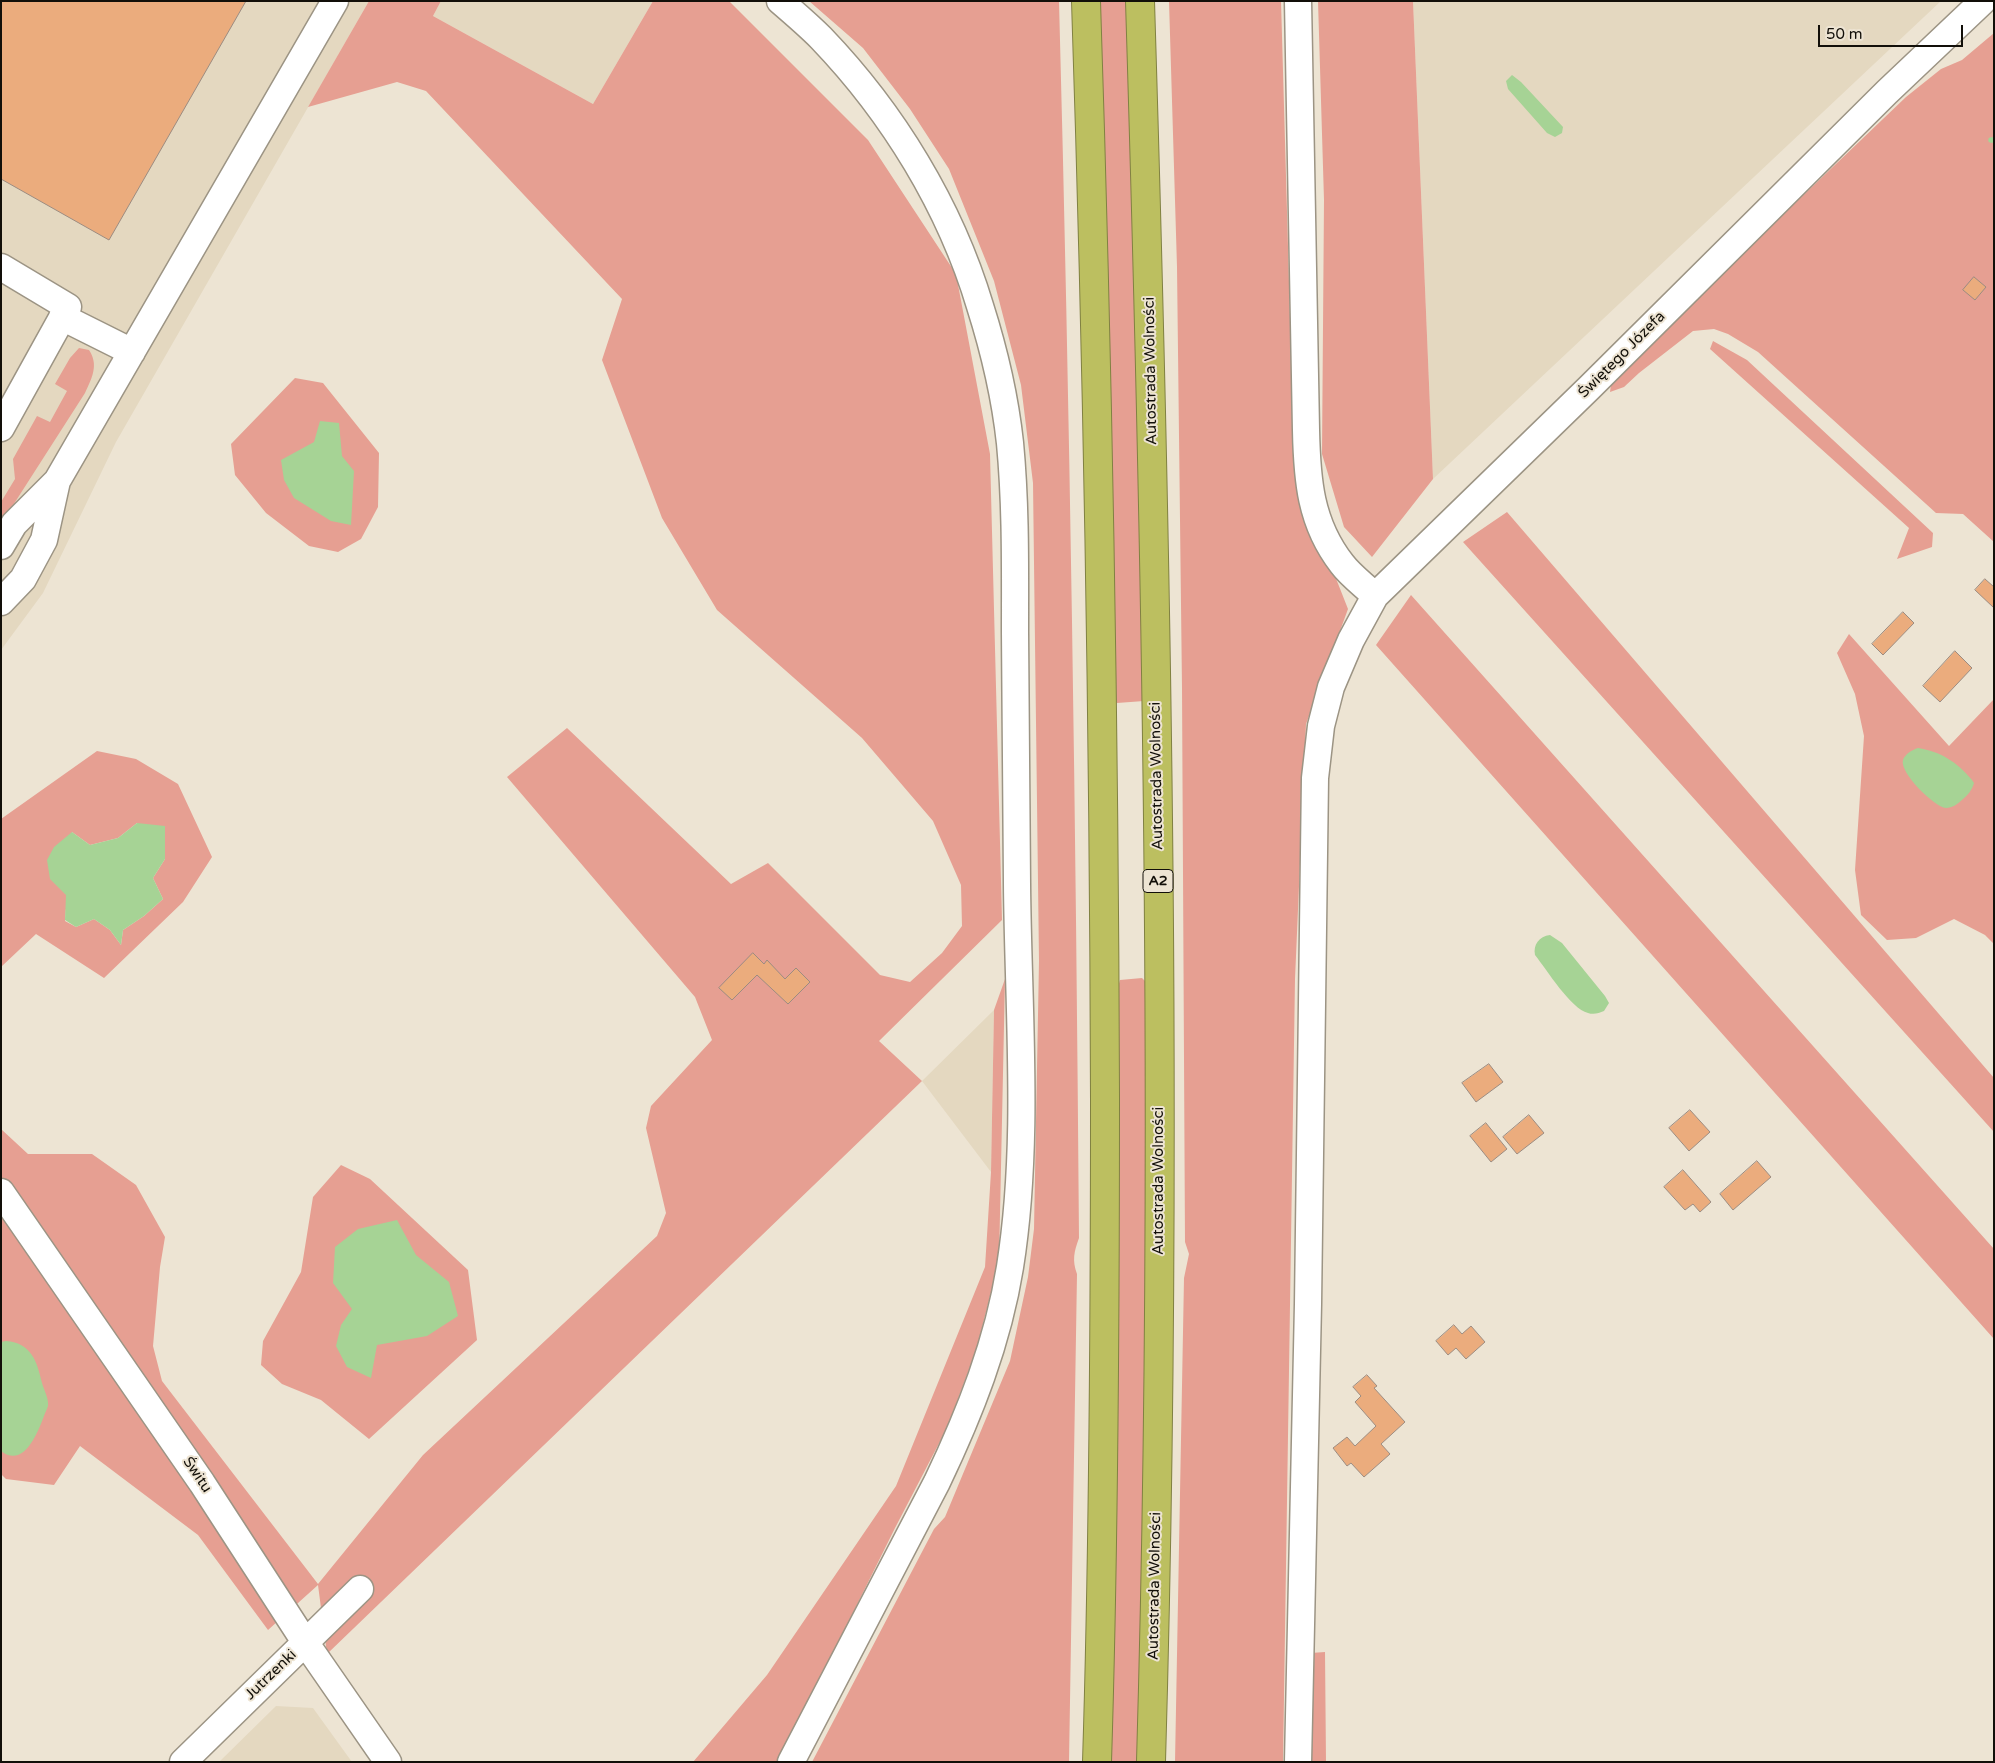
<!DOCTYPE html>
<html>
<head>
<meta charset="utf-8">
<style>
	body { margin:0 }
	#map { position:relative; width:1995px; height:1763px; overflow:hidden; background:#ede4d3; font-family:"Varela Round",sans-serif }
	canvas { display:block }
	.frame { position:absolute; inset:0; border:2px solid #120f09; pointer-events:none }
	.scale { position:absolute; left:1818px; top:25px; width:145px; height:22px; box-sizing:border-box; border:2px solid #120f09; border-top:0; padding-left:6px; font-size:15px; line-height:18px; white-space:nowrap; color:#120f09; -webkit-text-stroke:4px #ede4d3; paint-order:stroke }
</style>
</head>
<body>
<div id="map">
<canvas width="1995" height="1763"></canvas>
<div class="frame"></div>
<div class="scale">50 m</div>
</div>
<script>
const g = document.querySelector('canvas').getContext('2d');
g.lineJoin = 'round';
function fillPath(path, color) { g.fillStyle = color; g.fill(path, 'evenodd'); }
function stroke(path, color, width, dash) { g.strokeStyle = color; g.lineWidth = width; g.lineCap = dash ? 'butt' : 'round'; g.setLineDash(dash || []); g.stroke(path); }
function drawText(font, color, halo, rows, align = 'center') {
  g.font = font + ' "Varela Round",sans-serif'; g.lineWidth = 4; g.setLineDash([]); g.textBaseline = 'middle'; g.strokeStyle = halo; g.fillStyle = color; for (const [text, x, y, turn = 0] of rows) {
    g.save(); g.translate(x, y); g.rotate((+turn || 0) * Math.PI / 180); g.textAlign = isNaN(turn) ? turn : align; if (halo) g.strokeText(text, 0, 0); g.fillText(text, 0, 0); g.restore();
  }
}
fillPath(new Path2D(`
	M1,1H369L116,442L43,593L1,650Z
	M441,1H653L593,104L433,16Z
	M1413,1H1941L1433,479Z
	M994,1010L991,1172L922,1081Z
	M276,1706L313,1708L352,1762H219Z`), '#e4d8c0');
fillPath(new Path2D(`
	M369,1H441L433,16L593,104L653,1H729L868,140L956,274L990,454L1002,920L879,1041L922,1081L327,1654L318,1585L268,1630L198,1535L80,1446L54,1485L6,1479L1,1474V1129L28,1154H92L136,1185L165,1237L160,1267L153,1346L162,1381L318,1584L423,1455L657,1236L666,1213L646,1128L651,1106L712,1040L695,997L507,777L567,728L731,884L768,863L880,975L910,982L942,953L962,926L961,885L933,821L862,738L717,610L662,518L602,360L622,299L426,91L397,82L308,107Z
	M809,1H1059C1070,413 1076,826 1079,1238C1074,1252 1072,1260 1077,1274L1069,1762H812L934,1529L945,1517L1010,1361L1028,1277L1034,1229L1039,961L1033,483L1021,385L994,281L949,169L910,109L863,48Z
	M1097,1H1128L1141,438L1144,701L1117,703L1114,699Z
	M1169,1H1281L1293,422L1335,576L1348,609L1306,724L1295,979L1283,1762H1175L1184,1278L1189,1254L1185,1242L1182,688L1177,267Z
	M1318,1H1413L1433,479L1372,557L1344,527L1322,454L1324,200Z
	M1994,33V542L1963,514L1936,513L1758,352L1728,334L1714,329L1693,331L1639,373L1624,387L1610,392L1612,378L1906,97L1941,69L1962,60Z
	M1713,341L1747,360L1933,533L1932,547L1897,559L1909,528L1710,349Z
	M79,348L89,350C99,365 92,378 85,393L1,524V502L15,479L13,459L37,416L50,422L67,391L55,384L70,358Z
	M295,378L323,383L379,453L378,507L361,539L338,552L309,546L266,513L235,475L231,444Z
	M1507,512L1994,1078V1132L1463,542Z
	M1411,595L1994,1249V1339L1376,645Z
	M1849,634L1949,746L1994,699V944L1985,935L1954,919L1916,938L1887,940L1861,915L1855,870L1864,736L1855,694L1837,653Z
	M97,751L136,759L178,784L212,857L183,902L104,978L36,934L1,967V819ZM137,823L165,859L153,878L163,899L144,916L123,930L121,945L110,930L94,919L76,927L65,921L72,832L90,845L118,838Z
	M1142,978L1146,982L1147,1347L1140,1762H1108L1117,991L1120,980Z
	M1005,979L999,1261L976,1351L947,1428L895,1528L779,1762H693L767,1675L896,1486L985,1267L991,1172L994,1010Z
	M341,1165L370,1179L468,1270L477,1340L369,1439L321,1400L282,1384L261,1365L263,1341L301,1272L313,1197Z
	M1325,1652L1326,1762H1309L1311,1653Z`), '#e69f92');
fillPath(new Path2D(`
	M1512,75L1521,82L1563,127L1562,133L1555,137L1547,133L1508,89L1506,81Z
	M320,421L339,423L342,456L354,471L351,525L331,521L294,498L284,480L281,460L314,442Z
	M1918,748C1941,752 1956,761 1972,780L1974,783C1972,790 1968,795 1963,799C1958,804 1952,808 1946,808C1934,807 1899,772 1903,760C1905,754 1912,750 1918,748Z
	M137,823L165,826V859L153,878L163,899L144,916L123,930L121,945L110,930L94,919L76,927L65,920L66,895L50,879L47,860L54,847L72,832L90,845L118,838Z
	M1550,935L1562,943L1605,996L1609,1003L1604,1011C1599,1013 1594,1015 1588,1013C1571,1009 1547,970 1535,955C1533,945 1539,936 1550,935Z
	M397,1220L416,1255L449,1282L458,1316L427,1336L377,1345L371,1378L347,1367L336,1346L341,1325L352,1309L333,1283L335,1247L358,1229Z
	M6,1341C32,1343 37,1362 42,1383C44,1390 49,1399 48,1406C47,1409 45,1413 44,1416C38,1432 24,1469 1,1451V1342Z`), '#a6d395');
stroke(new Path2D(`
	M1991,140H1994`), '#a6d395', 5.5);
const building = new Path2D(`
	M1,1H246L109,240L1,179Z
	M1974,277L1986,287L1975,300L1963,290Z
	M1985,579L1994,587V608L1975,590Z
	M1903,612L1914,623L1883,655L1872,644Z
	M1955,651L1972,668L1940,702L1923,686Z
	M753,953L764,964L767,960L785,979L796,968L810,982L788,1004L757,975L732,1000L719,988Z
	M1489,1064L1503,1082L1476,1102L1462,1083Z
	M1690,1110L1710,1132L1689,1151L1669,1128Z
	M1529,1115L1544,1133L1517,1154L1503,1137Z
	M1486,1123L1507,1149L1491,1162L1470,1136Z
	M1757,1161L1771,1177L1733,1210L1720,1194Z
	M1683,1170L1711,1202L1700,1212L1693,1204L1685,1210L1664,1187Z
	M1454,1325L1462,1334L1471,1326L1485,1342L1466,1359L1456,1348L1448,1355L1436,1341Z
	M1367,1375L1377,1386L1374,1388L1405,1422L1381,1444L1390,1454L1364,1477L1351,1463L1347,1466L1333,1448L1347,1437L1355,1446L1376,1426L1355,1402L1361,1396L1353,1387Z`);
fillPath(building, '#ebac7d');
stroke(building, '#9c8c81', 1);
const minor = new Path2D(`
	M780,1C794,13 808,25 821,38C893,113 950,206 980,306C994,350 1005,397 1010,443C1016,506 1015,569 1015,632C1016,715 1016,799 1017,883C1018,1010 1030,1141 1010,1267C998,1342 970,1413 937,1482L791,1762
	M1298,1L1306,430C1307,479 1310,523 1342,564C1351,576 1364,585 1375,596
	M1,267L68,307L1,428
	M62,317L132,352
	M1,546L14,524L57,481L335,1
	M1,602L23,579L44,540L57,481
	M1,1192L202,1483L305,1642L388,1762
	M183,1762L360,1589
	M1298,1762L1308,1304L1315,778L1321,726L1331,687L1351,640L1375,596L1589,388L1887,92L1983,1`);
const highway = new Path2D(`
	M1086,1C1098,367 1104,732 1105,1098C1105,1319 1104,1541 1097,1762
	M1140,1C1158,588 1168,1175 1151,1762`);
stroke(minor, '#9c9484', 29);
stroke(highway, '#808142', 30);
stroke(minor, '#fff', 26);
stroke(highway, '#bcbf60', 28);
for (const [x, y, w] of [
	[1158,881,30]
]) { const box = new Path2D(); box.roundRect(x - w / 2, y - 11.5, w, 23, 4); g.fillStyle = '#ede4d3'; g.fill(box); stroke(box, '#120f09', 1); }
drawText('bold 14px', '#120f09', null, [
	["A2",1158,881]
]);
drawText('15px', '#120f09', '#ede4d3', [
	["Świętego Józefa",1622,355,-45],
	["Autostrada Wolności",1151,371,-91],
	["Autostrada Wolności",1157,776,-91],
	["Autostrada Wolności",1159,1181,-90],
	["Świtu",197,1475,56],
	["Autostrada Wolności",1155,1586,-89],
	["Jutrzenki",271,1675,-44]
]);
</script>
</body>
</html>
